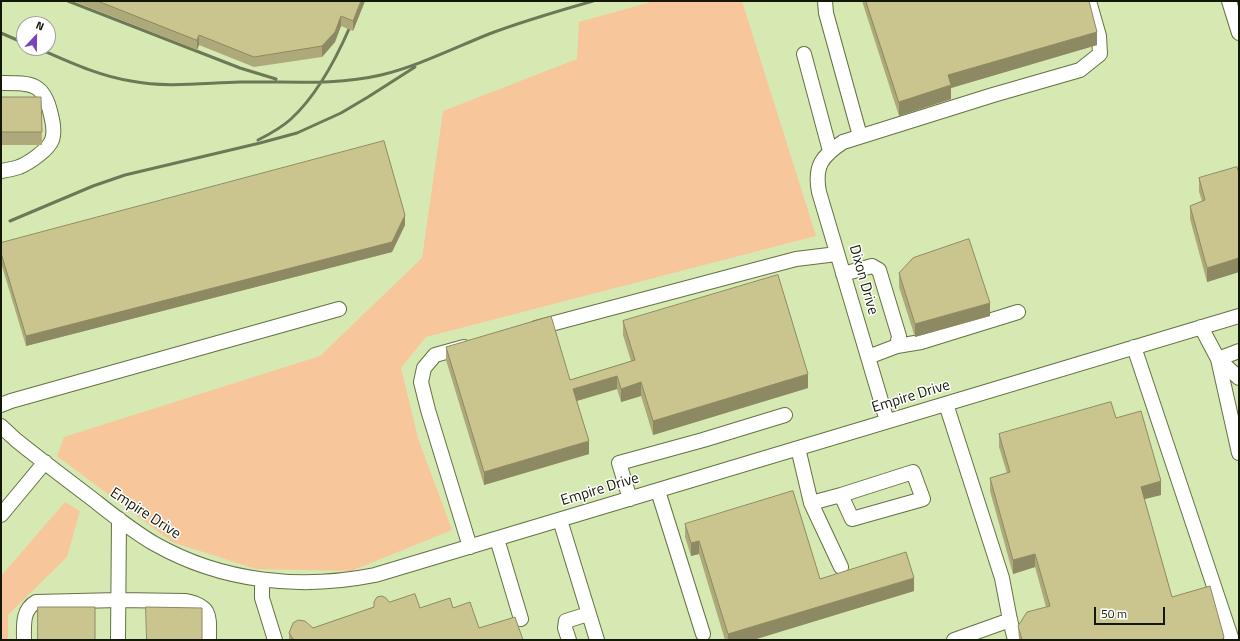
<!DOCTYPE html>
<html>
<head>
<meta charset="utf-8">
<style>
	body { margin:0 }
	#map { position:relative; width:1240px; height:641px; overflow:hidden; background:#d7e9b3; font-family:"Titillium Web",sans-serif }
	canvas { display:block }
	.frame { position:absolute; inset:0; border:2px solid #121805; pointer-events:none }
	.north { position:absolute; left:16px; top:16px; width:40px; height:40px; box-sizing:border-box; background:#fff; border:1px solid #a0a39b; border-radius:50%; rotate:22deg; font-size:11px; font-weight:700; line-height:16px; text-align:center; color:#121805 }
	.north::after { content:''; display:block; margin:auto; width:14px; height:18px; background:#7b41b8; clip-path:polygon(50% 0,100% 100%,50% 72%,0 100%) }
	.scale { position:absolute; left:1094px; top:607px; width:71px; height:18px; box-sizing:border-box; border:2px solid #121805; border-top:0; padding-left:5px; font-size:12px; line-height:14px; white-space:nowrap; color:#121805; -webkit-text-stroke:3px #fff; paint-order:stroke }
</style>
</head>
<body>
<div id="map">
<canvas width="1240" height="641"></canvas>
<div class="frame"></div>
<div class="north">N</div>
<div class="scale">50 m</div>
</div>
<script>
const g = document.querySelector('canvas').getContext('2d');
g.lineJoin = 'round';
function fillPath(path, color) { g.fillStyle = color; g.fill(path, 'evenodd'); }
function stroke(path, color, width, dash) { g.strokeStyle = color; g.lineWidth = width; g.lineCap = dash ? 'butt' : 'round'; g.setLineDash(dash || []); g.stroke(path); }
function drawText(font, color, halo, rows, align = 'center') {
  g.font = font + ' "Titillium Web",sans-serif'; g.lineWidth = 3; g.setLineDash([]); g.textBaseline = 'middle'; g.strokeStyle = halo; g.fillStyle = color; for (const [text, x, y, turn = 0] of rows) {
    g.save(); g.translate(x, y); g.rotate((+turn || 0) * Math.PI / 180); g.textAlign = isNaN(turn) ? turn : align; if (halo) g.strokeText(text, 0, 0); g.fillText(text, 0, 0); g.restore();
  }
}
fillPath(new Path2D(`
	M654,1H742L816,236L426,337L401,368L418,438L452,530L351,571L256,569L172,542L57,456L64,437L320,356L422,258L443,111L577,59L579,22Z
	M65,502L80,511L67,557L8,615V640H1V576Z`), '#f7c69b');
const minor = new Path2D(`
	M825,1L826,13L860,136
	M1229,1L1239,33
	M804,54L830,151
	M1,83C31,83 44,82 51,115C53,123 55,132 52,140C48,150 29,163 19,167C13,169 7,170 1,171
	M843,274L872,266L879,270L899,336L897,346L868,357
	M1201,327L1218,359L1239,453
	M536,328L796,259L837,254
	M897,346L921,342L1018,312
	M464,347L435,355L424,368L421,382L428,410L470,547
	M1134,347L1232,640
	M1218,359L1239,378
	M1218,359L1239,351
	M946,404L1002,578L1010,620L1015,640
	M1,405L11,401L339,309
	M887,421L819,192C814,166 822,156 843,142L993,95L1080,70L1100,54L1099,36L1089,1
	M1,426L16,440C42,461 69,481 95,501C114,516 134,532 155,544C222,582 300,590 375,575L1239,316
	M798,448L811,503L841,567
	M658,491L703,634
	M630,499L619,463L703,440L785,415
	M811,503L841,495L913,472L923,499L852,519L841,495
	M1,515L45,462
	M560,520L597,640
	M497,539L521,619
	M262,580V598L275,640
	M24,640C24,625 22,610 36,602L119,600L186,601C212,606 209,617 209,640
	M118,640L119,519
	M569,640L565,628L566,621L588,614
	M954,640L1010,620`);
stroke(minor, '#637241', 16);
stroke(minor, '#fff', 14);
stroke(new Path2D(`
	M68,1L240,68L276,79
	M1,33L24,43
	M37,48C67,61 98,76 131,81C167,88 203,83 240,82C287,81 334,86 381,75C418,66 454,48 489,34C523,21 558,11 593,1
	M258,140C270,134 281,128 291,119C317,95 335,61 349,29
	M10,221L93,186L125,175L260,143L297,133L341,113L368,97L415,67`), '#6d7956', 3);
fillPath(new Path2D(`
	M73,1H365L353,31L341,26L335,42L322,57L254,67L199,45L197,50Z
	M862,1H1089L1097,45L951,88V99L899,116Z
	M1,97H41L42,145H1Z
	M1239,173V272L1207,282L1190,219V206L1202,201L1199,192V178Z
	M405,225L392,252L26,346L1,263V243Z
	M899,273L990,316L915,337L899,287Z
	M623,321L808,388L653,435L641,396L621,402L617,389L577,401L589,454L484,485L446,360V347L570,380L631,361L623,335Z
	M1116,418L1161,495L1144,499L1172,597L1224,640H1019L1018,626L1046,607L1035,567L1013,574L990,491V478L1007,473L999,447V434Z
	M685,524L820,579L914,591L753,640H725L699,554L691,556L685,537Z
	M389,602L420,608H453L479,628L523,640H289V633L313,628Z`), '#aea97a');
fillPath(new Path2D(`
	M361,1H365L353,31V21Z
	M341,16V26L335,42L322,57V46Z
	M1097,32V45L951,88V99L899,116V102L948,75Z
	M199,35V45L197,50V40Z
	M405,215V225L392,252L26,346V336Z
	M1239,258V272L1207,282V268Z
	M990,303V316L915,337V324Z
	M808,374V388L653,435V421Z
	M617,376V389L573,402V389Z
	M641,382V396L621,402V389Z
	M589,441V454L484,485V472Z
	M1161,481V495L1141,500V487Z
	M699,541V554L691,556V543Z
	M1035,554V567L1013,574V560Z
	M914,578V591L753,640H728V634Z`), '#8d8a63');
const building = new Path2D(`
	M98,1H361L353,21L341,16L335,32L322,46L254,57L199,35L197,40Z
	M866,1H1089L1097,32L948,75L951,85L899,102Z
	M1,97H41L42,132H1Z
	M384,141L405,215L392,242L26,336L1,253V243Z
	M1237,167L1239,173V258L1207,268L1190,206L1205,200L1199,178Z
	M969,239L990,303L915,324L899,273L913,258Z
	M778,275L808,374L653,421L641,382L621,389L617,376L573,389L589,441L484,472L446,347L551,316L570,380L635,360L623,321Z
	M1111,402L1116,418L1141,411L1161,481L1141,487L1172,597L1210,586L1224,637L1222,640H1022L1018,626L1027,612L1050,606L1035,554L1013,560L990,478L1010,472L999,434Z
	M793,491L820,579L906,552L914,578L728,634L699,541L691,543L685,524Z
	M415,594L420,608L450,598L453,608L470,602L479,628L515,617L523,640H294L289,633L293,623L298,620L305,621L313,628L374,607V602L377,597L382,596L386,598L389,602Z
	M38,607H95V640H38Z
	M146,607L202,608V640H147Z`);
fillPath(building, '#cac58e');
stroke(building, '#8d8a63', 1);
drawText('15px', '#121805', '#fff', [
	["Dixon Drive",863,280,74],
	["Empire Drive",911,397,-17],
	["Empire Drive",600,490,-17],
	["Empire Drive",145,514,33]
]);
</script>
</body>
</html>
